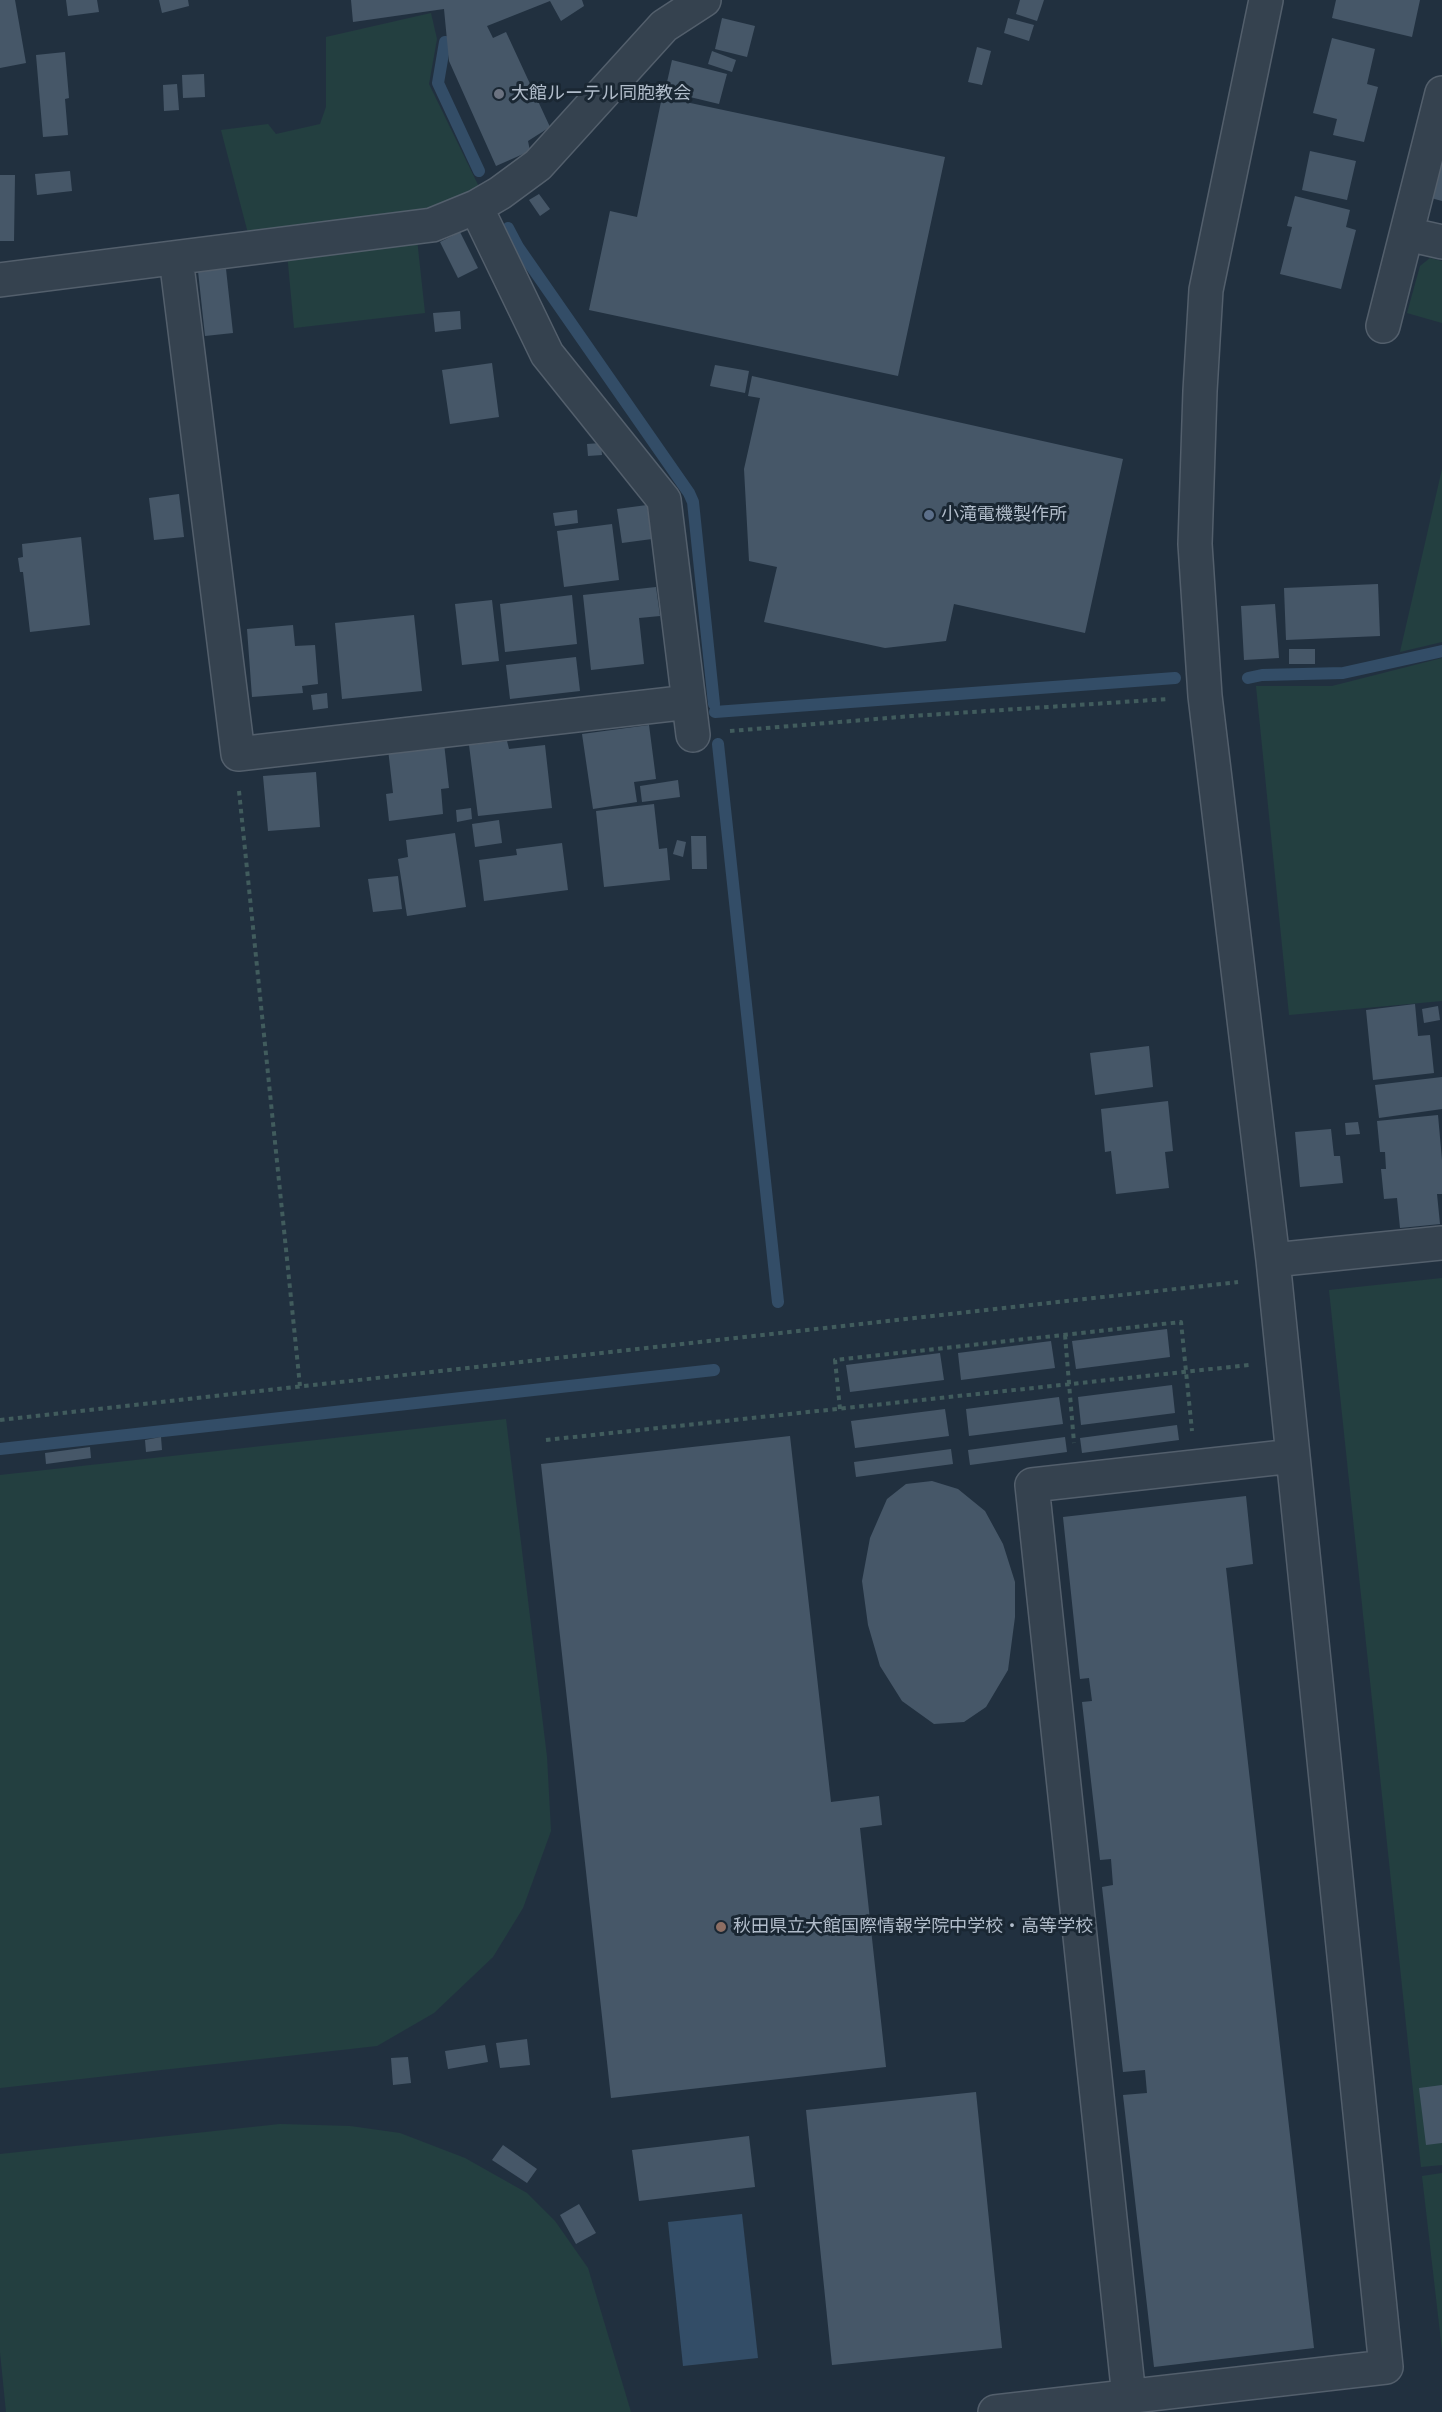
<!DOCTYPE html>
<html>
<head>
<meta charset="utf-8">
<style>
	body { margin:0 }
	canvas { display:block; background:#21303f }
</style>
</head>
<body>
<canvas width="1442" height="2412"></canvas>
<script>
const g = document.querySelector('canvas').getContext('2d');
g.lineJoin = 'round';
function fillPath(path, color) { g.fillStyle = color; g.fill(path, 'evenodd'); }
function stroke(path, color, width, dash) { g.strokeStyle = color; g.lineWidth = width; g.lineCap = dash ? 'butt' : 'round'; g.setLineDash(dash || []); g.stroke(path); }
function drawText(font, color, halo, rows, align = 'center') {
  g.font = font + ' Manrope,"Noto Sans JP",sans-serif'; g.lineWidth = 6; g.setLineDash([]); g.textBaseline = 'middle'; g.strokeStyle = halo; g.fillStyle = color; for (const [text, x, y, turn = 0] of rows) {
    g.save(); g.translate(x, y); g.rotate((+turn || 0) * Math.PI / 180); g.textAlign = isNaN(turn) ? turn : align; if (halo) g.strokeText(text, 0, 0); g.fillText(text, 0, 0); g.restore();
  }
}
fillPath(new Path2D(`
	M431,13L437,39L429,84L481,191L432,215L250,241L221,130L268,124L276,134L320,124L326,107V37Z
	M417,239L425,313L294,328L287,253Z
	M1430,258L1442,261V323L1407,313L1420,266Z
	M1442,469V642L1400,652Z
	M1442,658V1001L1289,1015L1256,686H1332Z
	M1442,1278V2165L1421,2167L1329,1290Z
	M506,1419L547,1757L551,1831L523,1908L493,1957L434,2013L377,2046L0,2088V1475Z
	M280,2124L350,2126L400,2133L465,2158L527,2193L555,2221L588,2268L631,2412H6L0,2352V2154Z
	M1442,2173V2350L1422,2176Z`), '#233f40');
fillPath(new Path2D(`
	M742,2214L758,2358L683,2366L668,2222Z`), '#334d67');
stroke(new Path2D(`
	M445,42L438,83L479,171
	M508,228L518,247L689,493L693,502L714,704
	M1248,678L1262,675L1343,673L1442,651
	M715,712L1175,678
	M718,744L778,1302
	M0,1449L714,1370`), '#334d67', 12);
fillPath(new Path2D(`
	M0,0H15L26,63L0,68Z
	M66,0H97L99,12L68,16Z
	M159,0H188L189,6L162,13Z
	M351,0H582L584,6L561,21L550,1L487,26L493,38L506,32L550,127L528,141L530,151L496,166L449,61L444,9L353,22Z
	M1020,0H1044L1037,21L1016,14Z
	M1336,0H1420L1412,37L1332,18Z
	M722,18L755,26L747,57L715,49Z
	M1008,18L1034,25L1029,41L1004,33Z
	M1332,38L1375,49L1367,84L1378,87L1364,142L1333,135L1337,119L1313,113Z
	M977,47L991,51L982,85L968,82Z
	M712,51L736,60L732,72L708,64Z
	M65,52L69,98L65,99L68,135L43,137L36,55Z
	M672,60L727,74L719,104L665,91Z
	M204,74L205,97L183,98L182,75Z
	M177,84L179,110L164,111L163,85Z
	M662,97L945,157L898,376L589,310L610,211L637,217Z
	M1310,151L1356,161L1347,200L1302,190Z
	M1442,156V201L1431,198Z
	M70,171L72,191L37,195L35,174Z
	M0,175H15L14,241H0Z
	M539,194L550,209L540,216L529,200Z
	M1295,196L1350,210L1346,227L1356,230L1341,289L1280,274L1292,227L1287,226Z
	M460,232L478,268L458,278L440,242Z
	M226,269L233,333L205,336L198,271Z
	M460,311L461,329L435,332L433,313Z
	M492,363L499,417L450,424L442,370Z
	M715,365L749,371L745,393L710,386Z
	M752,376L1123,459L1085,633L954,604L946,641L885,648L764,622L777,567L749,561L744,469L760,398L748,396Z
	M601,443L602,455L588,456L587,444Z
	M179,494L184,537L154,540L149,498Z
	M647,505L652,539L622,543L617,509Z
	M577,510L578,523L555,526L553,513Z
	M612,524L619,580L564,587L557,531Z
	M81,537L90,625L30,632L23,572H20L18,558L23,557L22,544Z
	M1378,584L1380,636L1286,640L1284,588Z
	M656,587L660,616L639,618L644,664L591,670L583,595Z
	M572,595L577,644L505,652L500,604Z
	M492,600L499,661L462,665L455,604Z
	M1275,604L1279,658L1244,660L1241,606Z
	M414,615L422,691L342,699L335,623Z
	M293,625L295,646L315,645L318,684L302,686L303,693L252,697L247,629Z
	M1289,649H1315V664H1289Z
	M576,657L580,691L510,699L506,665Z
	M327,693L328,708L313,710L311,695Z
	M649,725L656,779L634,782L637,802L593,809L582,734Z
	M507,741L509,749L545,745L552,808L478,816L469,745Z
	M444,743L449,788L441,789L443,814L389,821L386,794L393,793L388,749Z
	M316,772L320,827L268,831L263,776Z
	M678,780L680,797L642,802L640,786Z
	M654,804L659,849L667,848L670,880L604,887L596,811Z
	M471,808L472,819L457,822L456,810Z
	M499,820L502,843L475,847L472,824Z
	M455,833L466,907L407,916L398,859L408,857L406,840Z
	M691,836H706L707,869H692Z
	M677,840L686,842L683,857L673,854Z
	M562,843L568,890L484,901L479,860L517,855L516,849Z
	M398,876L402,909L373,912L368,879Z
	M1415,1004L1418,1036L1430,1035L1434,1073L1373,1080L1366,1010Z
	M1438,1006L1440,1020L1424,1023L1422,1009Z
	M1149,1046L1153,1087L1095,1095L1090,1053Z
	M1442,1077V1109L1379,1118L1375,1085Z
	M1168,1101L1173,1151L1165,1152L1169,1188L1116,1194L1111,1151L1105,1152L1101,1109Z
	M1438,1115L1442,1160V1194H1437L1440,1224L1400,1228L1397,1198L1384,1199L1381,1169H1386L1385,1152H1380L1377,1121Z
	M1358,1122L1360,1134L1346,1135L1345,1123Z
	M1331,1129L1334,1156H1340L1343,1183L1300,1187L1295,1132Z
	M1167,1329L1170,1357L1076,1369L1072,1341Z
	M1051,1341L1055,1368L961,1380L958,1353Z
	M940,1353L944,1380L850,1392L846,1365Z
	M1172,1385L1175,1413L1081,1425L1078,1397Z
	M1059,1397L1063,1424L969,1436L966,1409Z
	M945,1409L949,1436L855,1448L851,1421Z
	M1177,1425L1179,1440L1082,1453L1080,1438Z
	M790,1436L831,1802L879,1796L882,1825L860,1828L886,2067L611,2098L541,1464Z
	M161,1437L162,1450L146,1452L145,1440Z
	M1065,1437L1067,1452L970,1465L968,1450Z
	M90,1447L91,1458L46,1464L45,1453Z
	M951,1449L953,1464L856,1477L854,1462Z
	M932,1481L958,1489L985,1511L1003,1544L1015,1582V1617L1008,1670L986,1707L964,1722L934,1724L902,1701L880,1666L868,1625L862,1581L870,1538L887,1499L906,1484Z
	M1246,1496L1253,1564L1226,1568L1314,2348L1154,2367L1123,2095L1147,2093L1145,2070L1123,2072L1102,1887L1113,1885L1111,1859L1100,1860L1082,1702L1092,1701L1089,1678L1080,1679L1063,1517Z
	M527,2039L530,2065L500,2068L496,2043Z
	M485,2045L488,2062L448,2069L445,2051Z
	M408,2057L411,2083L393,2085L391,2058Z
	M1442,2085V2143L1426,2145L1419,2088Z
	M976,2092L1002,2348L832,2365L806,2110Z
	M749,2136L755,2187L639,2201L632,2150Z
	M503,2145L537,2169L527,2183L492,2160Z
	M579,2204L596,2233L576,2244L560,2215Z`), '#465768');
const minor = new Path2D(`
	M476,207L547,354L664,500L693,735
	M1407,234L1442,242
	M176,258L238,754L689,702
	M0,280L432,225L476,207L500,193L538,165L664,26L704,0
	M1383,326L1442,93
	M1273,1260L1442,1243
	M1129,2397L1032,1485L1293,1456
	M995,2412L1386,2367L1273,1260L1205,696L1195,544L1200,391L1206,290L1266,0`);
stroke(minor, '#535f6c', 36);
stroke(new Path2D(`
	M730,731L912,716L1168,699
	M239,791L300,1386
	M1065,1335L1074,1443
	M840,1409L835,1360L1181,1322L1192,1431
	M0,1420L1238,1282
	M546,1440L1249,1365`), '#415c5d', 4, [4.5, 4.5]);
stroke(minor, '#35424f', 33);
for (const [x, y, r, color] of [
	[499,94,6,"#6b7280"],
	[929,515,6,"#5c6f8a"],
	[721,1927,6,"#8d6e63"]
]) { const dot = new Path2D(); dot.arc(x, y, r, 0, 2 * Math.PI); g.fillStyle = color; g.fill(dot); stroke(dot, '#1a2733', 2); }
drawText('18px', '#b1bcca', '#1a2733', [
	["大館ルーテル同胞教会",511,94],
	["小滝電機製作所",941,515],
	["秋田県立大館国際情報学院中学校・高等学校",733,1927]
], 'left');
</script>
</body>
</html>
